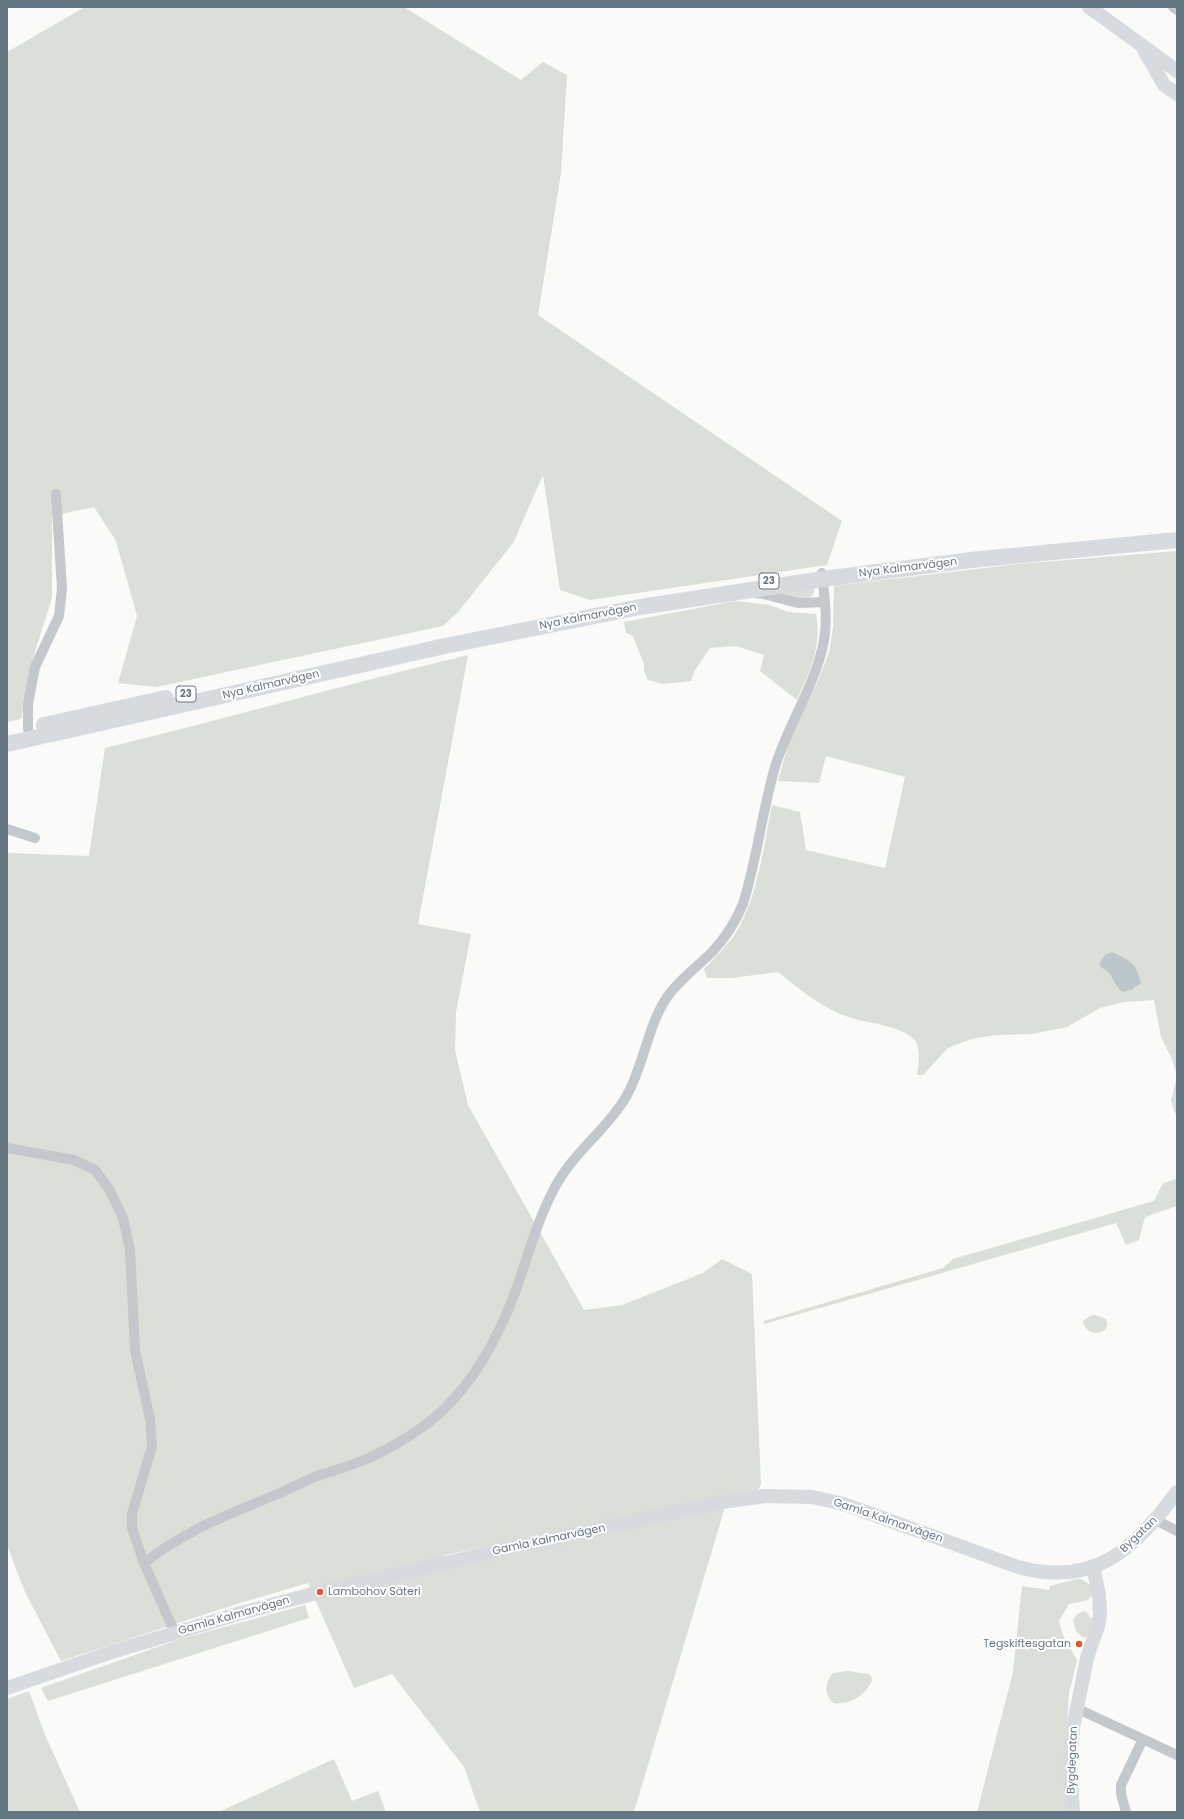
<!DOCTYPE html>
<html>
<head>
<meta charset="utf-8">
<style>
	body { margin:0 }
	#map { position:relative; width:1184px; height:1819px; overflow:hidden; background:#fafaf8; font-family:Poppins,sans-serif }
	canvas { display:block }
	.frame { position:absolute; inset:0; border:8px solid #657683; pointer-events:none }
</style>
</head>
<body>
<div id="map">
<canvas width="1184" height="1819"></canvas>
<div class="frame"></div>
</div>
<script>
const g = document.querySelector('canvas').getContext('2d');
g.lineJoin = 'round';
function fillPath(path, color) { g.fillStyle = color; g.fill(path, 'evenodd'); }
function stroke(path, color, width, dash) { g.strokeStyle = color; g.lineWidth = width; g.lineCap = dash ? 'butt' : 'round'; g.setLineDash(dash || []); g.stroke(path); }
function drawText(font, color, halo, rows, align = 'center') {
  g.font = font + ' Poppins,sans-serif'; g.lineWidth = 4; g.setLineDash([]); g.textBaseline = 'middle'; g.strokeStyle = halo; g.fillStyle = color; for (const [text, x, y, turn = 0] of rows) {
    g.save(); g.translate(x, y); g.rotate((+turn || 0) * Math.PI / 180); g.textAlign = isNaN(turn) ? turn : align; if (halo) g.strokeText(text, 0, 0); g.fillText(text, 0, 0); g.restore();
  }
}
fillPath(new Path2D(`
	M85,7H404L521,80L543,62L567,75L561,173L538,315L842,521L827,565L590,600L560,590L543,475L513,543L458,612L443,626L156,687L118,683L137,616L116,541L94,507L52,516V598L33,658L21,719L7,722V52Z
	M1177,551V1076L1172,1059L1161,1037L1154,1000L1124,1002L1100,1008L1067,1027L1033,1034L995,1035L971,1039L948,1048L923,1075H917C918,1066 921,1051 916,1042C906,1026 867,1023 851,1018C823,1009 800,990 778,972L732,978H707L704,969C714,958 725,948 733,937C757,903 764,845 772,805L800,812L806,850L885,868L905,777L826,756L819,783L778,781L790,738L818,681L829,652L833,628L834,586L1018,564Z
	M814,587V593L812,596L800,600L768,590Z
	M735,601L770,605L788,612L816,614C822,646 810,671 797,700L760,671L764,655L736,646L710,648L695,670L691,681L663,684L648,680L644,671V664L633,636L626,633L624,622Z
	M468,655L418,924L471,934L456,1012L455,1050L468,1105L584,1310L622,1305L703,1273L722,1259L752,1274L761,1485L757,1491L445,1555L448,1569L725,1507L634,1812H480L464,1767L392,1674L354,1688L308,1583L237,1604L61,1661L25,1592L7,1545V853L89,856L105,748C226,719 346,684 468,655Z
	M1177,1076V1118L1171,1101Z
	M1177,1178V1206L1145,1217L1139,1240L1126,1245L1116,1223L764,1324V1321L943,1268L953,1259L1154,1201L1163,1183L1171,1181Z
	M1095,1315L1106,1319C1113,1335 1086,1339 1083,1321L1090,1316Z
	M1076,1579H1081L1092,1586V1596L1088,1600L1069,1604L1059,1621L1063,1635L1077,1660L1069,1694L1065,1753L1069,1812H977L1013,1672L1022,1586L1049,1590L1050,1586Z
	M305,1605L309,1618L48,1701L41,1688L180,1639Z
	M1085,1611L1092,1619L1090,1635L1083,1638L1076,1631L1073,1620L1077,1614Z
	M847,1671L869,1674L871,1676L872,1681C864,1696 851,1705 834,1703C823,1695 825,1682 833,1673Z
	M29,1691L45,1735L80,1812H7V1699Z
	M334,1759L352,1801L378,1791L386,1812H219Z`), '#dadfd7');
fillPath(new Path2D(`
	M1112,952C1130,961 1136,962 1141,983L1131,990L1123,992C1115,987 1115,980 1109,973C1105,969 1102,969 1099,964L1105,955Z`), '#bbc7cb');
stroke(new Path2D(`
	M1173,7L1177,10
	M756,593L763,594L798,603L825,602
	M28,729V704L35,667L59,616L62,589L56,494
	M7,829L35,838
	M7,1148L74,1160L95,1170L109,1189L123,1218L130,1250L135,1350L150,1419L152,1446L132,1514V1528L144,1563
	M1156,1520L1177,1531
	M175,1633L144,1563C186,1530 225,1516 273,1496C289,1489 304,1481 320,1475C336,1470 353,1465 369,1458C394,1446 423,1429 443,1410C477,1378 500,1333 516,1290C528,1256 537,1221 554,1189C572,1153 606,1131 626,1097C644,1066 647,1027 667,997C680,979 698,966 713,951C726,937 736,921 743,904C757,859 762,812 775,767C788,724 816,685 824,640C828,619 824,594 822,573
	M1076,1708L1177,1755
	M1126,1812L1121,1794V1785L1143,1739`), '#c3c8cc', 10);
stroke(new Path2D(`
	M1089,7L1177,71
	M1143,48L1164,85L1177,94
	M7,1688L112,1652L241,1613L320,1592L510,1548L722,1502L765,1496L812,1497L844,1504L1018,1567C1095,1588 1134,1549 1177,1492
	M1073,1812L1070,1765L1073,1728L1087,1658L1098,1626L1100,1614L1099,1595L1093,1566`), '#d6dbdf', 14);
stroke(new Path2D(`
	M44,725L166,698
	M7,744L445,646L640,607L823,579L971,560L1177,540`), '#d6dbdf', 16);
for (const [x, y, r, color] of [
	[320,1592,4,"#e4572e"],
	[1079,1644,4,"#e4572e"]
]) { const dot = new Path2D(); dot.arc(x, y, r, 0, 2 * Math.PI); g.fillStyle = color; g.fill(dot); stroke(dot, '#fff', 1.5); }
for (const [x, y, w] of [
	[769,581,20],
	[186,694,20]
]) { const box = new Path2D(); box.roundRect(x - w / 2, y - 8, w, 16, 3); g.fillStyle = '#fff'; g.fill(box); stroke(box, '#657683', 1); }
drawText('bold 10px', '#657683', null, [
	["23",769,581],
	["23",186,694]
]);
drawText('11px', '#657683', '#fff', [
	["Nya Kalmarvägen",908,568,-7],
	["Nya Kalmarvägen",588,617,-11],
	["Nya Kalmarvägen",271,685,-13],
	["Gamla Kalmarvägen",888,1521,19],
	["Bygatan",1139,1535,-44],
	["Gamla Kalmarvägen",549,1540,-12],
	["Gamla Kalmarvägen",234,1616,-16],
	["Bygdegatan",1073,1760,-88]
]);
drawText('11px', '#657683', '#fff', [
	["Lambohov Säteri",328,1592],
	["Tegskiftesgatan",1071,1644,"right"]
], 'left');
</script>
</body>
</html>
